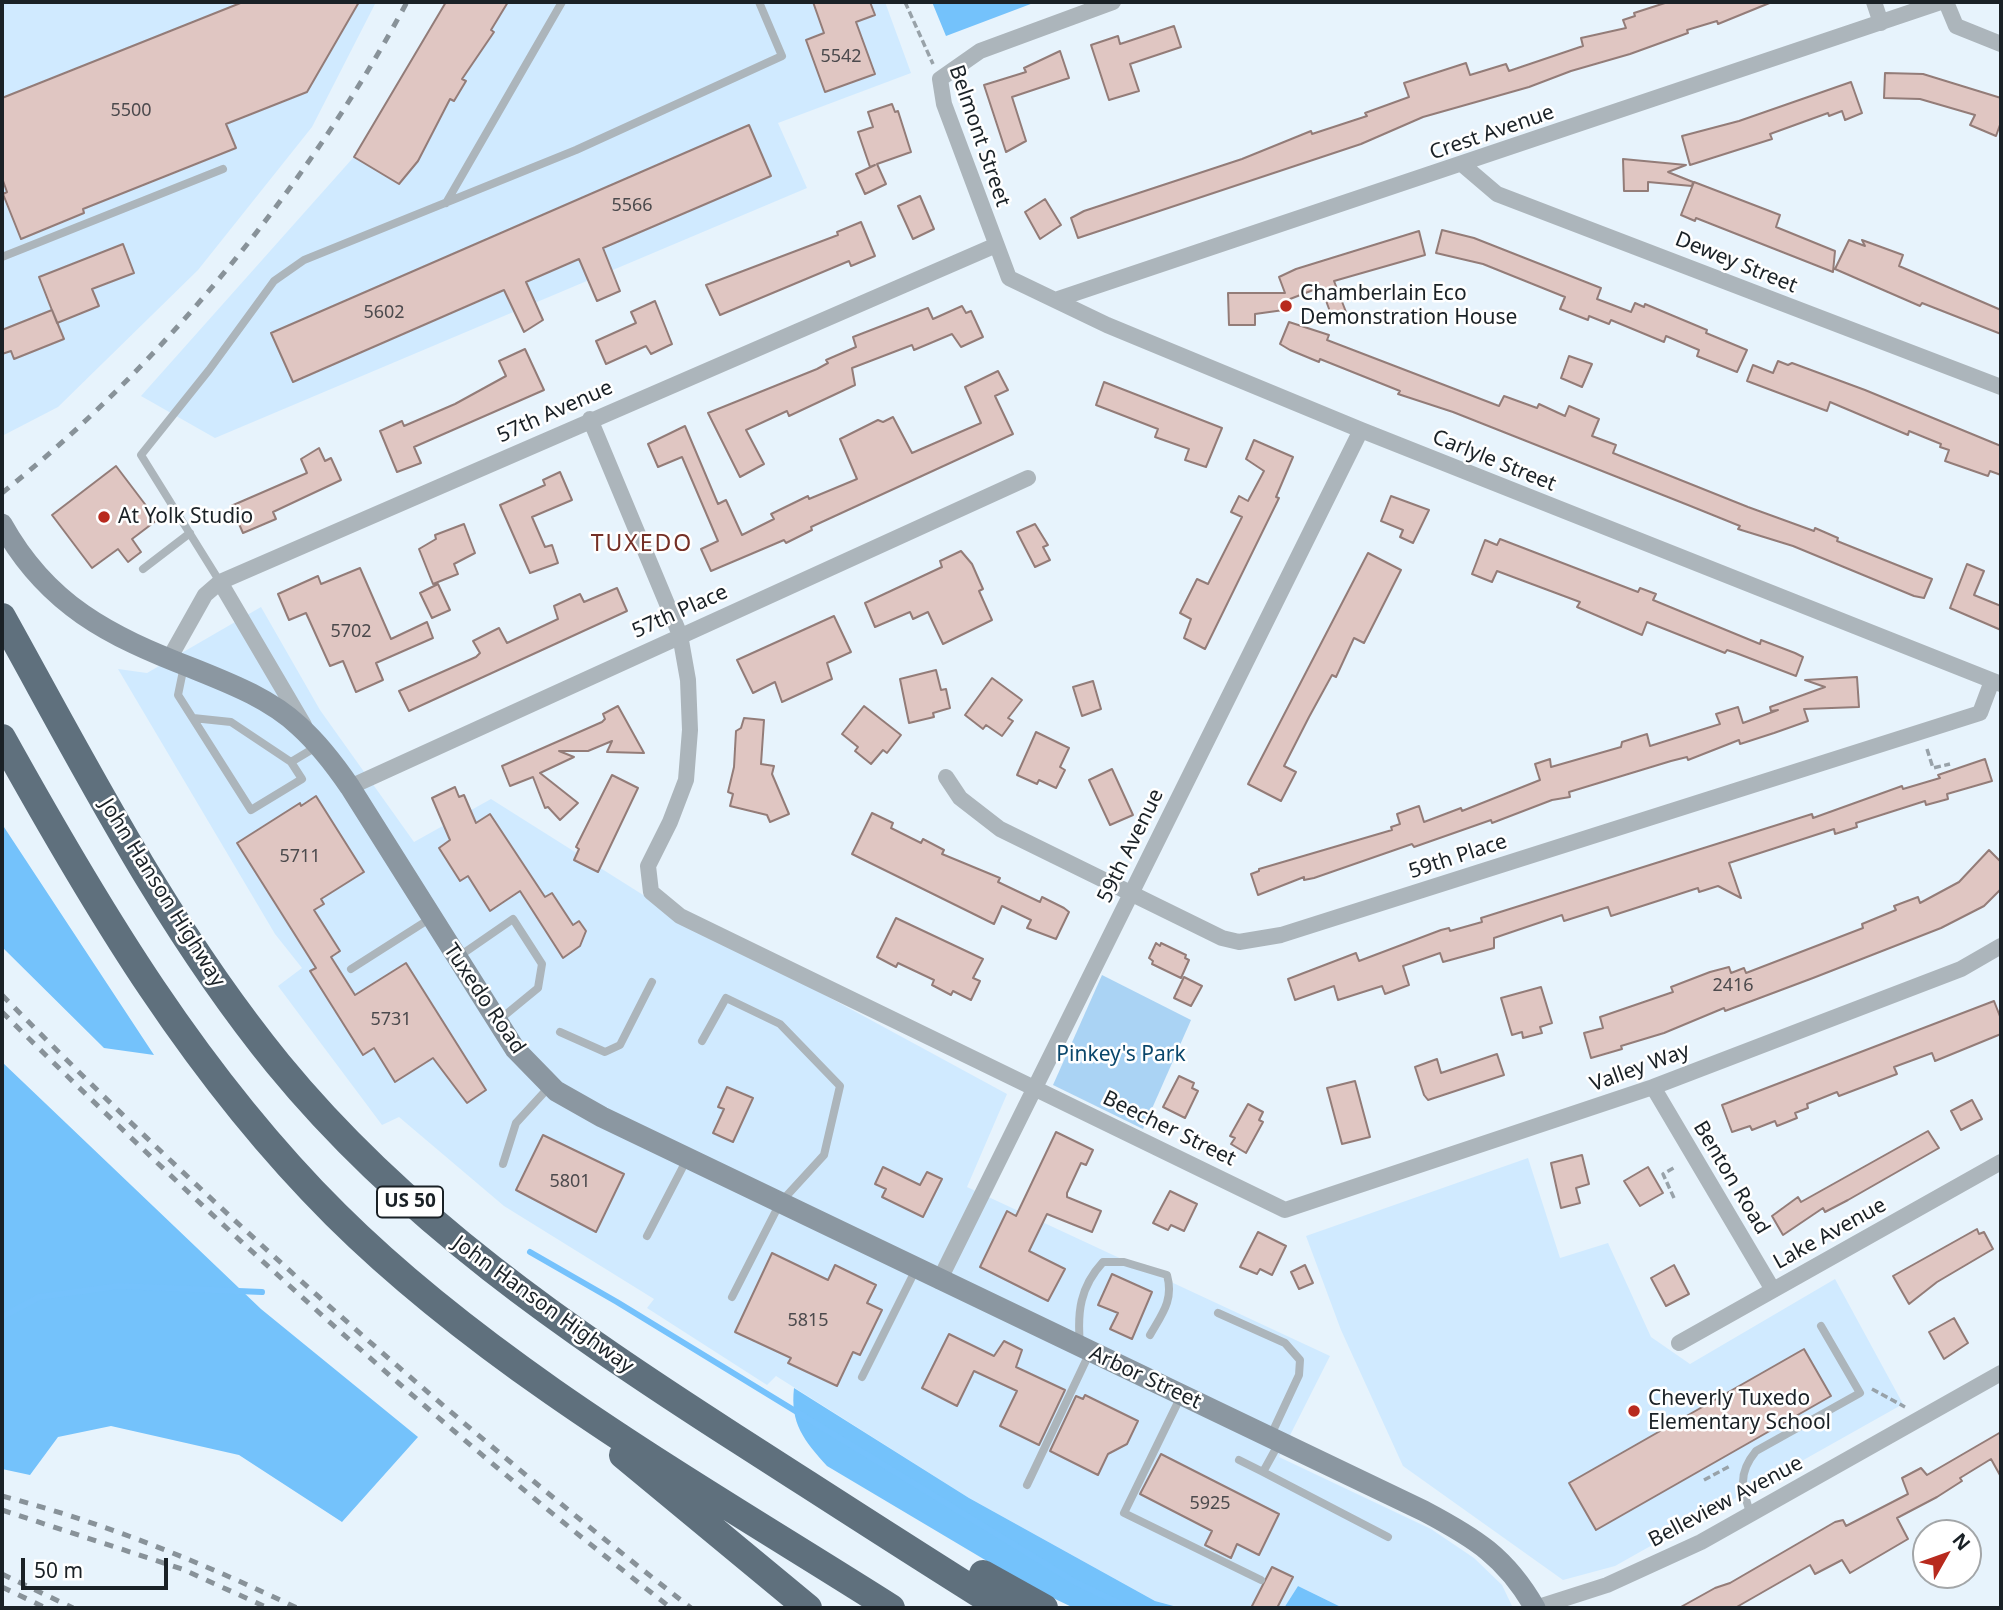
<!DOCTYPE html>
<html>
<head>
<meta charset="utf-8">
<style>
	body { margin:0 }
	#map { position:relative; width:2003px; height:1610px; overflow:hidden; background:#e7f3fc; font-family:"Noto Sans",sans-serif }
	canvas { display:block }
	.frame { position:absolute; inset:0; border:4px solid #1a2126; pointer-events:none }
	.north { position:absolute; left:1912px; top:1519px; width:70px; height:70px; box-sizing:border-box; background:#fff; border:2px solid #a3a6a8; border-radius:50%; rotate:50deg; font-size:19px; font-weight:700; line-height:28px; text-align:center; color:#1a2126 }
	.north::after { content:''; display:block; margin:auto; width:24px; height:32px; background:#b82a1e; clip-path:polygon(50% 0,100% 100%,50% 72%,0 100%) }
	.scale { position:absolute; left:21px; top:1558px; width:147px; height:32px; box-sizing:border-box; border:4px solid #1a2126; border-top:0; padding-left:9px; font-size:21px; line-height:24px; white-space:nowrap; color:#1a2126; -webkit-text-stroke:5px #fff; paint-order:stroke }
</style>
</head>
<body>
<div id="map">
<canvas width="2003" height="1610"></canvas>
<div class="frame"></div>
<div class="north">N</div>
<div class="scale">50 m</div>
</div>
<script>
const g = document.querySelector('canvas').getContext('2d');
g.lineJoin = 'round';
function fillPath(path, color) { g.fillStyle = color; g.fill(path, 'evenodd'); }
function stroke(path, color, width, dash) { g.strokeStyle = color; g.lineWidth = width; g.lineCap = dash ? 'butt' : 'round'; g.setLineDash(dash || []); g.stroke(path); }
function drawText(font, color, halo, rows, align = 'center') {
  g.font = font + ' "Noto Sans",sans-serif'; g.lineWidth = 5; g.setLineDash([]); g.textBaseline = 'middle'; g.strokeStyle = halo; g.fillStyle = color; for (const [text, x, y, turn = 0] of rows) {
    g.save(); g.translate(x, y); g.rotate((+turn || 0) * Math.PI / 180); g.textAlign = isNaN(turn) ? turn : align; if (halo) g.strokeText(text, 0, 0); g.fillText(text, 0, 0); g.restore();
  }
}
fillPath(new Path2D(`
	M2,2H376L312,127L198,270L58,407L2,436Z
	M445,2H885L911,73L778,123L807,188L215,438L141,396L352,159Z
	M261,607L320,710L414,842L491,799L659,905L1007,1094L967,1187L1330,1356L1279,1457L1431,1529L1474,1558L1502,1585L1513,1608H1343L1298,1586L1284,1608H1181L1155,1601L969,1498L776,1376L767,1385L647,1308L654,1299L504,1206L399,1117L382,1125L278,986L302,968L275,934L118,669L147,673Z
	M1528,1158L1560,1258L1608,1243L1651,1337L1690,1364L1835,1279L1903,1404L1615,1566L1563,1580L1403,1466L1341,1330L1306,1236Z`), '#d0eaff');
fillPath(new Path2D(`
	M1102,975L1191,1020L1143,1129L1053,1085Z`), '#aad3f4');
fillPath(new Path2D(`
	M932,2H1036L946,36Z
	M2,824L154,1055L104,1048L2,947Z
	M2,1062L261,1309L418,1437L342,1522L239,1455L111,1426L58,1437L30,1475L2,1469Z
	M794,1388L969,1498L1155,1601L1181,1608H1074L1034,1589L827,1466C804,1440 790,1424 794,1388Z
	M1298,1586L1343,1608H1284Z`), '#74c2fb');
stroke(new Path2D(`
	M530,1252L617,1302L1075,1582L1129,1608
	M2,1317L39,1297L119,1286L262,1292`), '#75c2fc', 6);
const building = new Path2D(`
	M243,2H359L307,92L226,124L236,148L83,209L84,213L21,239L3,194L7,192L2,178V98Z
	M446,2H508L491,30L494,32L462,79L466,81L454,101L450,99L418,161L399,184L354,157Z
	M813,2H870L875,15L856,22L875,74L825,92L806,40L824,33Z
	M1668,2H1772L1718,24L1717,21L1687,30L1688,33L1630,54L1571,71L1529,87L1423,117L1361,144L1078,238L1071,218L1084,211L1242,159L1311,131L1312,134L1367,116L1365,113L1409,97L1404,83L1466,63L1470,75L1506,64L1509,71L1583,46L1581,38L1626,28L1623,20L1635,16L1634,13Z
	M1174,26L1181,47L1130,64L1139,91L1109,100L1091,45L1118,36L1120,44Z
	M1060,51L1069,78L1012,97L1026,141L1006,152L984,85L1026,72L1024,68Z
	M1885,73L1923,74L2001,98V122L1996,136L1970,125L1975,115L1920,99L1884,98Z
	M1851,82L1862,113L1845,120L1842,111L1829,116L1828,113L1770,134L1772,139L1690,165L1682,136L1739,121Z
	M892,104L895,112L898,111L911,152L877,164L886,184L865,194L856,174L875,165L870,167L858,132L873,127L868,112Z
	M749,125L771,176L603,248L620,291L597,301L579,259L526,282L543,320L524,332L504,290L293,382L271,333Z
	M1623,159L1686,165L1668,172L1693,182L1692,186L1648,182V191H1624Z
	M1694,182L1780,215L1776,227L1835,251L1833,272L1696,218L1695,221L1681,215Z
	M920,196L934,229L913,239L898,206Z
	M1045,199L1061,225L1040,239L1025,212Z
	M861,222L875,256L851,266L849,261L720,315L706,285L838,235L837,232Z
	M1442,230L1474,238L1601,288L1597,299L1631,312L1635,303L1644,307L1645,304L1707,330L1706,333L1747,350L1737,372L1697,356L1699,350L1666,336L1664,342L1611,320L1609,324L1589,316L1588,320L1560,309L1565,297L1483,264L1436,253Z
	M1419,231L1425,255L1334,281L1346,312L1332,317L1321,287L1290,299L1291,309L1255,314V325H1229L1228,293H1285L1279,277L1296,269Z
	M1849,240L1865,246L1862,240L1903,255L1899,266L2001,310V334L1922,303L1920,306L1835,269Z
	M123,244L134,273L92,289L99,306L57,323L39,277Z
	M655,301L672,344L651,354L646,346L606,364L596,341L636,323L631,312Z
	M962,306L966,313L971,311L983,337L961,347L952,334L914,350L912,345L852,368L855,385L789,416L787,411L746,430L764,464L740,477L708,413L817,369L828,363L826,360L856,347L853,337L928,308L933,319Z
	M52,310L64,339L14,359L11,351L2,354V330Z
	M1289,322L1329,335L1327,340L1499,406L1504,396L1537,408L1539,404L1565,416L1569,406L1599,419L1592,436L1616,445L1613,453L1748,507L1814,531L1815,528L1838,538L1837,541L1932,579L1924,598L1914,596L1793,546L1738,529L1740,526L1688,505L1453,412L1398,394L1400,391L1320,359L1319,362L1290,350L1280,344Z
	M525,349L544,390L414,447L421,463L397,472L380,431L402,421L404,426L455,404L506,376L499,361Z
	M1569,356L1592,364L1582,387L1561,378Z
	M1778,361L1788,365L1792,363L1865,390L2001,446V475L1990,471L1988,476L1945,461L1949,450L1940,447L1941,444L1909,431L1908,435L1830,402L1827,411L1747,381L1753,365L1773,373Z
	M998,371L1008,390L995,396L1013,434L811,527L812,530L786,543L784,540L711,571L701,549L718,541L682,457L658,467L648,444L685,426L718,504L726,500L742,535L774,519L771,514L808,496L809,499L857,479L840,439L878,420L883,422L893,417L912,453L981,423L965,387Z
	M1104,382L1222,428L1206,467L1185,460L1189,449L1155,437L1158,429L1096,405Z
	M1254,440L1293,457L1276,497L1279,498L1205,649L1184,638L1191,619L1180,613L1197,579L1208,584L1242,517L1231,512L1239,496L1248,501L1264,471L1246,459Z
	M319,448L325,461L331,458L341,480L273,512L276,519L243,533L231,506L307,473L301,459Z
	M116,466L157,520L132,539L141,552L128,562L118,549L92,568L52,515Z
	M560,472L572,500L532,517L545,547L552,545L558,563L530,573L500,505L545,485L543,480Z
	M1391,496L1429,510L1413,543L1400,537L1403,530L1381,521Z
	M464,524L475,553L454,564L458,574L433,584L419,549L436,539L435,535Z
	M1035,524L1048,545L1043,547L1050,560L1035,567L1017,532Z
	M1500,539L1638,592L1640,588L1656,594L1653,600L1760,644L1761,640L1795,653L1803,657L1796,676L1736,653L1727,650L1725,653L1647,622L1642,635L1577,607L1580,602L1497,571L1492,582L1472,574L1485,540L1497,545Z
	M961,551L972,564L983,589L979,591L992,620L943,644L928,612L913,619L910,612L875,627L865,603L942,567L940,561Z
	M1368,553L1401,570L1364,643L1354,638L1336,677L1332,675L1309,717L1284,766L1296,772L1281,801L1248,784Z
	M1967,564L1984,571L1974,595L2001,606V630L1950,608Z
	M360,568L391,639L427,622L433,638L376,663L383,680L356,692L343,661L330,666L306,613L289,620L278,594L318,576L321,584Z
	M438,584L450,610L432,618L420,593Z
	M617,588L627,611L409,711L399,691L476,657L480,653L473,641L499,628L507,643L558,619L554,606L580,594L584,602Z
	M834,616L851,652L827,663L832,679L782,702L775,682L753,693L737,660Z
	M936,670L941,690L946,689L950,708L933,713L934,717L909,723L900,679Z
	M1857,677L1859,707L1804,709L1808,721L1774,733L1740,744L1739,740L1688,760L1687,757L1671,761L1569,792L1570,797L1552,800L1492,823L1491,820L1414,847L1412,844L1314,878L1304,880V877L1258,895L1251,874L1259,871V869L1392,830L1391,827L1400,824L1397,814L1419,806L1424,822L1461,808L1462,811L1540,780L1535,764L1550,759L1551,767L1621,747L1622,742L1647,734L1650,746L1720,724L1716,714L1738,707L1743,723L1778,710L1771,711L1770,707L1825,687L1805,680Z
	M992,678L1022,700L1008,718L1013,721L1002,736L986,725L983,729L965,715Z
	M1093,681L1101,709L1082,716L1073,687Z
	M618,706L644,753L607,752L612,741L588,751H559L574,757L540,773L578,803L560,820L548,807L545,808L533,777L510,786L502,766L602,722L605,719L603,714Z
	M864,706L901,735L887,753L883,750L871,764L855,751L858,747L842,734Z
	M744,718L764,720L761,764L774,766L772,774L789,814L770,822L767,815L730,806L733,794L728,792L734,767L736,731L741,728Z
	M1036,732L1069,748L1060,767L1065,770L1056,788L1039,780L1037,784L1017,775Z
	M1985,759L1992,781L1947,794L1948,799L1926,805L1925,801L1856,823L1857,827L1835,834L1834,829L1729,863L1741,898L1718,886L1699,892L1698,888L1611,916L1608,907L1564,921L1562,915L1494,938V948L1443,962L1440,953L1403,966L1409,985L1385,994L1382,986L1338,1000L1334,986L1295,1000L1288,979L1356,953L1359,961L1441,930L1449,928L1450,931L1482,922L1481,918L1812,814L1813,818L1902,786L1903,789L1940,778L1938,775Z
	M1112,769L1133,815L1110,825L1089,780Z
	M612,775L638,788L598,872L574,860L579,849L576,847Z
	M455,787L459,797L464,795L476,823L490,814L545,897L552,893L573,925L579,921L586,931L580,946L563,958L520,891L490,911L468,876L460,881L439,848L450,840L432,798Z
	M316,796L364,872L321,899L324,904L314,910L340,951L331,957L355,995L406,963L486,1090L467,1103L433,1058L395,1082L374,1048L363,1055L310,971L316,968L237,843L300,803L301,806Z
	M872,813L893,823L891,828L921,843L923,839L944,850L942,854L1000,878L998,882L1040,902L1042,897L1064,908L1069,912L1056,939L1027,928L1031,920L1002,906L994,924L852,854Z
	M1989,850L2001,862V889L1984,906L1941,928L1813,978L1725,1011L1724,1008L1664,1033L1621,1046L1622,1049L1591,1058L1584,1033L1603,1028L1600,1017L1673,992L1671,987L1710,972L1729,967L1731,973L1744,968L1746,973L1863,928L1862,924L1896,910L1894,906L1918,897L1920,903L1959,882Z
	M896,918L983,959L973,978L980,981L971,1000L953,991L951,995L932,985L934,980L898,963L896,967L877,957Z
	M1156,943L1160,946L1161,943L1186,955L1185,958L1189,960L1181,978L1152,964L1153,961L1149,958Z
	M1184,977L1202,986L1191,1006L1174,998Z
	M1541,987L1552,1023L1540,1027L1542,1033L1523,1038L1522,1032L1512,1035L1501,998Z
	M1994,1001L2001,1019V1034L1935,1061L1932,1053L1894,1067L1897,1074L1839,1096L1837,1092L1807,1104L1808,1108L1795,1113L1797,1118L1777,1126L1775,1121L1752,1130L1750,1126L1732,1132L1722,1105Z
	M1497,1054L1504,1075L1428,1100L1424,1095L1415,1067L1437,1059L1441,1073Z
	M1179,1076L1194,1083L1192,1088L1198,1091L1185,1118L1163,1107Z
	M1355,1081L1370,1137L1342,1144L1327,1088Z
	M727,1087L753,1098L733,1142L713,1133L724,1109L718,1107Z
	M1972,1100L1982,1119L1961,1130L1951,1111Z
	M1248,1104L1263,1112L1259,1120L1263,1122L1246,1153L1231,1144L1235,1138L1230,1136Z
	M1928,1131L1939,1148L1848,1200L1825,1212L1823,1208L1783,1235L1772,1216L1798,1197L1801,1202Z
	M1056,1132L1093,1150L1086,1165L1081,1163L1067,1193V1197L1101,1211L1092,1232L1047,1214L1029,1251L1065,1269L1048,1301L980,1267L1007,1211L1016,1216Z
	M543,1135L624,1174L596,1232L516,1190Z
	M1582,1155L1589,1184L1576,1188L1580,1203L1561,1208L1551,1163Z
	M883,1167L920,1185L927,1172L942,1179L923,1217L882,1197L886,1189L875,1184Z
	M1648,1167L1663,1193L1640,1206L1624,1181Z
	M1170,1191L1197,1204L1184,1231L1171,1225L1168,1230L1153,1223Z
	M1977,1229L1979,1234L1984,1232L1993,1249L1937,1282L1909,1304L1893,1276Z
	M1258,1232L1286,1246L1272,1275L1260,1269L1257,1274L1240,1267Z
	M772,1253L828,1280L835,1265L876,1285L867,1303L882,1310L860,1355L853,1352L837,1386L788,1363L791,1358L735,1332Z
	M1305,1265L1313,1283L1299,1289L1291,1272Z
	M1674,1265L1689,1294L1666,1306L1651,1278Z
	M1112,1274L1152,1292L1132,1339L1110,1329L1118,1313L1098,1305Z
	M1954,1318L1968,1343L1944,1359L1929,1332Z
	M949,1334L994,1356L1004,1341L1022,1350L1016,1367L1065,1390L1039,1445L1000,1426L1017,1391L974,1371L957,1406L922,1388Z
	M1804,1349L1831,1396L1596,1530L1569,1483Z
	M1085,1395L1138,1421L1127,1444L1108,1454L1098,1475L1050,1451L1076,1396L1083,1399Z
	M2001,1432V1477L1991,1459L1960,1478L1962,1481L1937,1497L1897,1518L1908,1539L1850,1573L1842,1560L1815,1574L1810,1565L1735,1608H1679L1715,1588L1730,1583L1835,1522L1843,1520L1846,1526L1908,1494L1902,1478L1921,1468L1927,1475Z
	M1161,1454L1279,1514L1259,1555L1237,1544L1231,1558L1205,1545L1212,1531L1140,1494Z
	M1272,1567L1293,1577L1277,1608H1251Z`);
fillPath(building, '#e0c6c2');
stroke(building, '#937c78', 2);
stroke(new Path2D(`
	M905,2L933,64
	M1927,749L1933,768L1950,764
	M1674,1198L1663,1174L1675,1167
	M1872,1389L1905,1407
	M1704,1480L1730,1466`), '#98a2a9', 3.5, [7, 3.5]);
stroke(new Path2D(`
	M446,203L562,2
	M2,257L223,169
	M143,569L190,533
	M220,582L141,455L209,370L274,281L304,260L576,150L782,56L759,2
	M184,666L178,695L251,810L302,779L291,762L316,747
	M193,718L231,722L291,762
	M458,957L513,919L542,964L538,988L499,1020
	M351,969L431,918
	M560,1032L605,1052L620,1045L652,982
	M702,1041L726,998L780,1024L840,1086L824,1155L780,1203L732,1297
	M503,1164L516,1123L550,1086
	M647,1236L687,1159
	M1218,1313L1285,1343L1300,1360L1299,1375L1271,1435
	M1080,1345C1077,1312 1080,1287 1103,1262H1124L1167,1275C1174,1300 1162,1314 1150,1335
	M862,1377L916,1269
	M1181,1396L1124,1513L1261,1580
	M1279,1443L1263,1472L1388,1537
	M1239,1460L1263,1472
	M1027,1485L1090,1352
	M1751,1515C1742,1489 1737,1474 1756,1451L1860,1393L1821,1326`), '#acb5bb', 8);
stroke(new Path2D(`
	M1113,2L980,51L940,79L944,104L1009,278L1107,325L1361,430L2001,684
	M1874,2L1881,23
	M1946,2L1956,26L2001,44
	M1463,165L1497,194L2001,387
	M1055,300L1941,2
	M590,419L680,635L688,680L690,730L686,780L670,822L648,866L651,892L680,916L1285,1210L1653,1087L1961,969L2001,946
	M220,582L304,725
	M169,659L205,595L220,582L994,246
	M946,777L960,798L1000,829L1222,938L1239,942L1281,935L1980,713L1992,681
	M350,787L1028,478
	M1653,1087L1773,1290
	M939,1281L1361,430
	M1679,1343L2001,1162
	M1535,1608L1607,1585L1701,1542L2001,1373`), '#acb5bb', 16);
stroke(new Path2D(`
	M2,524C47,605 109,636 192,668C229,683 269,698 299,726C319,744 335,765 350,787L515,1049L556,1091L602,1117L1424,1511C1475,1538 1506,1557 1535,1608`), '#8b97a1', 21);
stroke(new Path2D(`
	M2,617C87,770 167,928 278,1064C405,1219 568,1330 734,1437C823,1494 912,1552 1002,1608
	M2,738C97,909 196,1076 336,1215C493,1371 705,1490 891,1608
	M623,1455L808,1608
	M983,1574L1044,1608`), '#5f707d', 28);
stroke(new Path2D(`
	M2,493C163,365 310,183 407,2
	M2,995C217,1214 450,1419 691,1608
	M2,1012C214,1222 435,1425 671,1608
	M2,1496C105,1523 201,1562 297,1608
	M2,1510L182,1569L268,1608
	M2,1574L73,1608
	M2,1587L46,1608`), '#889299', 5, [9, 9]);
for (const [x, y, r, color] of [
	[1286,306,7,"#b82a1e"],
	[104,517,7,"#b82a1e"],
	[1634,1411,7,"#b82a1e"]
]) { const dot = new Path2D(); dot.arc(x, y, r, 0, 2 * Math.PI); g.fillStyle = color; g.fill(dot); stroke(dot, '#fff', 2.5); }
drawText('18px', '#4c4a4d', null, [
	["5542",841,57],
	["5500",131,111],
	["5566",632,206],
	["5602",384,313],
	["5702",351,632],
	["5711",300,857],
	["2416",1733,986],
	["5731",391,1020],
	["5801",570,1182],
	["5815",808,1321],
	["5925",1210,1504]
]);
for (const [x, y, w] of [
	[410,1202,66]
]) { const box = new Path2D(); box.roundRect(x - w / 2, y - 15.5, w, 31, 5); g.fillStyle = '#fff'; g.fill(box); stroke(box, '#1a2126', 2); }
drawText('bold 19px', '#1a2126', null, [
	["US 50",410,1202]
]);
drawText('21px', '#1a2126', '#fff', [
	["Crest Avenue",1492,133,-19],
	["Belmont Street",979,136,71],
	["Dewey Street",1736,263,22],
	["57th Avenue",555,412,-24],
	["Carlyle Street",1494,461,22],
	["57th Place",680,612,-24],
	["59th Avenue",1131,846,-64],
	["59th Place",1458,857,-18],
	["John Hanson Highway",162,893,58],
	["Tuxedo Road",484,999,56],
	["Valley Way",1640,1068,-20],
	["Beecher Street",1169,1129,26],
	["Benton Road",1731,1178,59],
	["Lake Avenue",1830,1234,-29],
	["John Hanson Highway",543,1305,36],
	["Arbor Street",1145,1378,25],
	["Belleview Avenue",1726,1502,-28]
]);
drawText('21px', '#1a2126', '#fff', [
	["Chamberlain Eco",1300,294],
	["Demonstration House",1300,318],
	["At Yolk Studio",118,517],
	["Cheverly Tuxedo",1648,1399],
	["Elementary School",1648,1423]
], 'left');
drawText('21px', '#0a476c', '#fff', [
	["Pinkey's Park",1121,1055]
]);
g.letterSpacing = '2px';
drawText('23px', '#742f26', '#fff', [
	["TUXEDO",642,544]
]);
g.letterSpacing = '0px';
</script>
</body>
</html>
